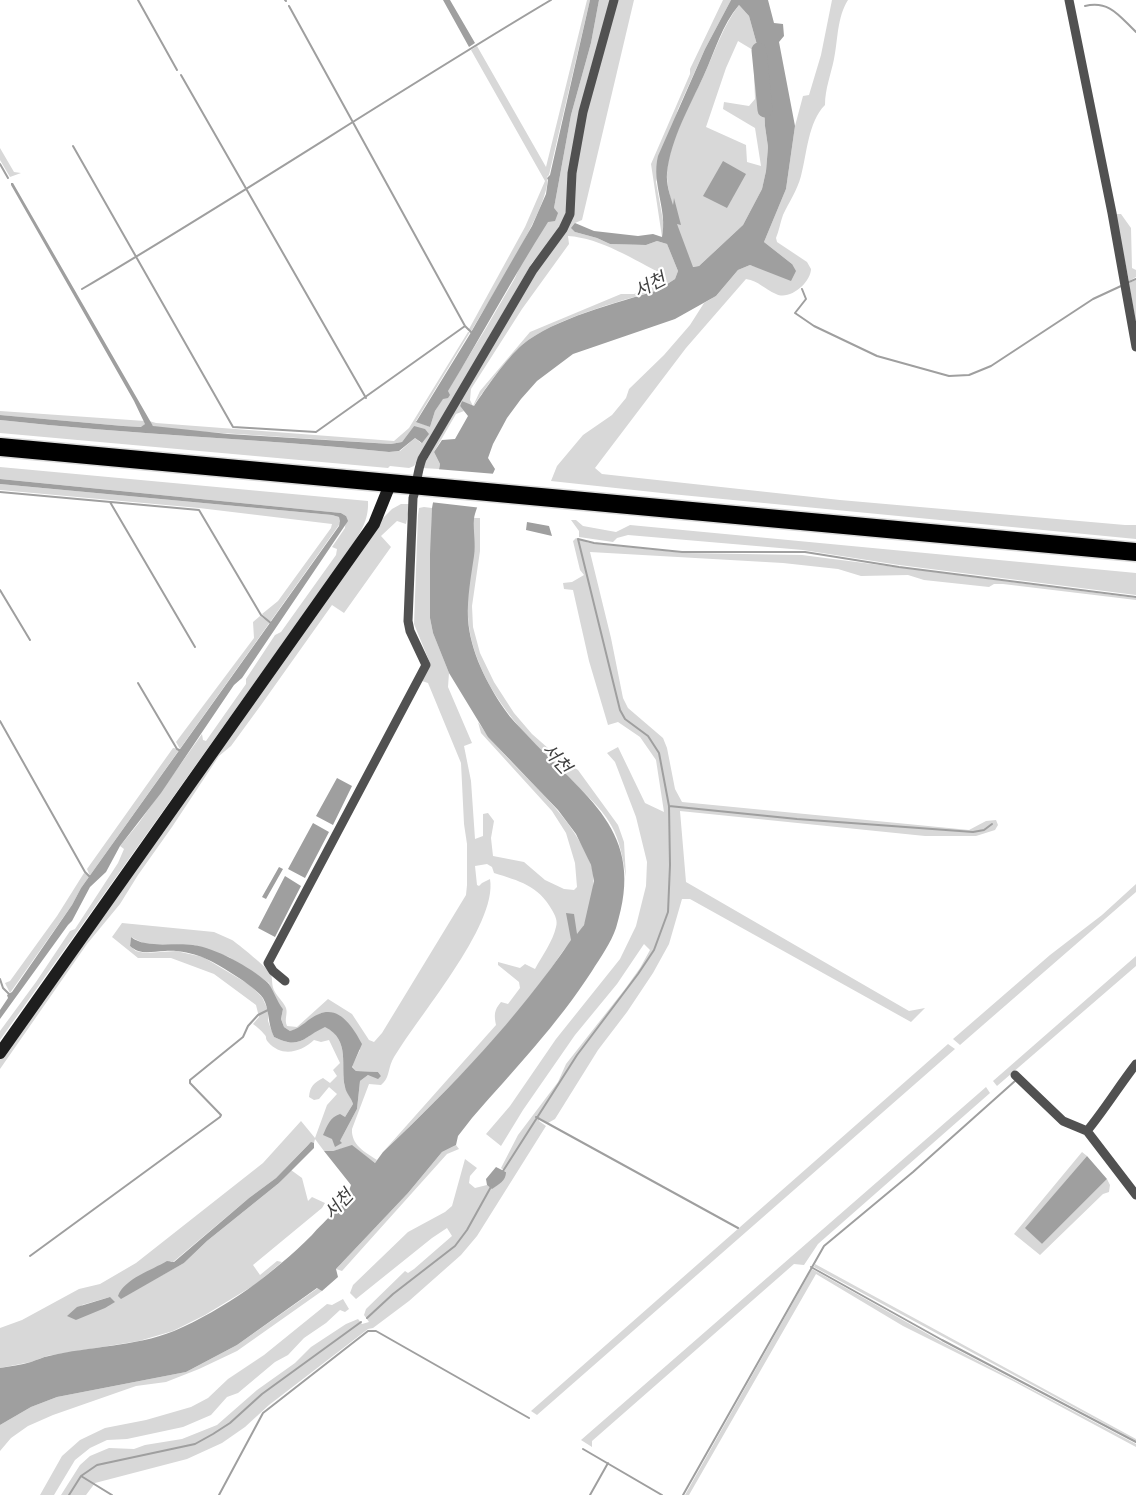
<!DOCTYPE html>
<html>
<head>
<meta charset="utf-8">
<style>
	body { margin:0 }
	canvas { display:block; background:#fff }
</style>
</head>
<body>
<canvas width="1136" height="1495"></canvas>
<script>
const g = document.querySelector('canvas').getContext('2d');
g.lineJoin = 'round';
function fillPath(path, color) { g.fillStyle = color; g.fill(path, 'evenodd'); }
function stroke(path, color, width, dash) { g.strokeStyle = color; g.lineWidth = width; g.lineCap = dash ? 'butt' : 'round'; g.setLineDash(dash || []); g.stroke(path); }
function drawText(font, color, halo, rows, align = 'center') {
  g.font = font + ' "Open Sans","Noto Sans KR",sans-serif'; g.lineWidth = 4.5; g.setLineDash([]); g.textBaseline = 'middle'; g.strokeStyle = halo; g.fillStyle = color; for (const [text, x, y, turn = 0] of rows) {
    g.save(); g.translate(x, y); g.rotate((+turn || 0) * Math.PI / 180); g.textAlign = isNaN(turn) ? turn : align; if (halo) g.strokeText(text, 0, 0); g.fillText(text, 0, 0); g.restore();
  }
}
fillPath(new Path2D(`
	M587,0H590L549,175L547,177C553,202 486,305 471,332L469,329L525,227L545,181L471,50L477,46L546,167Z
	M599,0H611L587,81L567,212C558,232 546,247 532,263L414,466L409,468L390,466L388,468L0,433V420C129,435 259,438 389,452L400,451L415,438L421,443L414,426L402,442L391,444L160,429L153,426L149,421L156,423L394,441L409,428L468,332H470L416,421L430,427L435,411L486,328L515,278L524,257L554,208L571,115L591,43Z
	M616,0H634L582,220L575,223V232L597,238L610,244L646,245L657,241L667,244L678,271L675,279L658,290C618,302 554,318 522,345C506,360 485,388 473,407L462,401L460,406L464,411L456,414L434,452L440,464L439,469L422,468L535,271L565,229L584,112ZM568,236C601,238 634,260 664,275L659,284L634,294H621L530,332L480,391L473,406L470,400L471,389L522,309L569,244Z
	M723,0H731L705,49L678,109L656,182L664,226L662,237L651,164L690,74V69Z
	M832,0H848C837,17 838,40 834,59C831,74 825,89 825,105C808,122 807,154 801,176C797,191 789,202 783,215C780,223 779,231 776,238L777,242L807,262L811,269C811,282 790,301 776,294C764,289 759,281 746,279L686,348L595,468L602,474L840,500L1125,525H1136V539L671,494L551,481L557,466L583,435L612,415L626,398L629,389L664,355L690,325L704,303L716,296L738,270L750,265L769,271L792,264L764,242L786,189L795,126L803,96L809,95L821,55Z
	M739,5L749,16L759,52L763,79L765,126L768,147L766,171L762,189L743,225L699,266L692,267L676,223L674,200L673,207C670,197 667,185 667,175C668,142 690,105 704,75C715,51 723,26 739,5ZM738,41L753,50L755,99L749,106L724,102L723,109L755,128L761,166L747,162L746,145L706,127L726,68Z
	M0,148L14,172L21,173L10,177L0,160Z
	M1115,214H1121L1131,228L1132,268L1136,270V277L1129,281Z
	M1136,280V323L1129,283Z
	M0,411L145,421V424L142,427L123,426L0,415Z
	M0,467L368,501C369,521 360,533 349,550L0,1040V1031L36,982L70,931L75,929L118,863L124,849L120,846L138,824L202,734L203,740L206,741L246,684V679L275,635L281,632L336,555L337,549L332,547L345,528L346,516L341,513L0,479Z
	M0,484L332,515L339,517L341,521L339,525L81,888L72,905L10,993L5,983L10,981L57,916L84,873L90,876L87,869L173,748L180,749L176,742L254,638L253,622L260,616L269,622L262,614L278,601L331,528L332,524L199,508L0,490Z
	M401,504H410L406,524L397,521L381,536L391,547L344,613L332,605L261,705L231,746L219,756L172,827L138,875L120,904L87,944L0,1069V1059L382,519L392,509Z
	M424,507L432,508L430,618L433,633L449,673L448,687L472,743L464,746L471,781L475,839L483,836V814L488,813L494,821L491,838L493,856L524,862L545,880L564,889L574,890L577,887L575,863L566,833L552,811L481,733L478,722C512,772 569,806 591,865C597,880 591,912 583,927C578,936 569,943 563,951C513,1026 448,1090 383,1152L496,1025C494,1015 494,1010 501,1002L508,1004L520,988L519,982L498,965V962L520,968L525,964L535,969C542,956 553,941 556,927C558,921 555,915 552,910C538,885 519,881 494,873L492,867L487,864L475,866L477,885L479,886L482,883L490,879C498,926 416,1018 392,1061C388,1070 389,1079 381,1085L369,1084L352,1129C351,1145 365,1152 377,1160L375,1163L352,1146L333,1151H324L315,1139L314,1143H311L308,1145L276,1178L249,1198L173,1262L171,1261L135,1290L184,1263L207,1241L279,1183L291,1170L302,1178L308,1201L312,1197L325,1203L322,1208L253,1265L260,1275L277,1261L282,1262L256,1284L205,1315L173,1331L139,1341L47,1356L31,1362L0,1368V1328L22,1320L79,1289L100,1284L136,1263L263,1163L301,1121L315,1138L327,1105L337,1094L329,1087L319,1099L314,1100L309,1097C310,1086 314,1083 323,1078L330,1083L337,1076L333,1070L340,1063L329,1040L321,1042L314,1040C301,1052 282,1058 268,1042C264,1037 268,1038 264,1034C261,1030 257,1027 253,1024L259,1017L256,1005L214,974L171,958H138L112,937L122,923L214,932C220,935 226,937 232,940C237,943 270,970 271,974C273,981 271,985 275,992C278,997 284,1003 286,1008C288,1014 284,1019 287,1026L297,1027L328,999L352,1014L369,1040L374,1042L382,1033L466,895L467,885V844L464,824L461,763L428,683L422,681L420,683L430,663L414,624L418,515L419,508ZM131,937L145,944L194,945L229,957L269,983L273,997L283,1009L281,1019L284,1027L290,1031L298,1029L321,1013L360,1050L352,1066L356,1071L378,1072L381,1076L368,1075L360,1081L357,1109L340,1141L345,1117L353,1104C351,1097 347,1093 345,1087C340,1066 351,1041 325,1026C303,1037 301,1050 274,1037L268,1021V1010L262,997L250,985L203,957L176,951L145,953L136,951L130,946ZM110,1297L76,1320L82,1305Z
	M474,518H480V551L472,606L473,627L480,653L494,682L514,713L532,734L557,756L578,770L618,825L624,842L626,877C623,860 620,840 611,825C600,806 583,792 568,777C530,741 490,701 474,649C461,607 471,561 474,518Z
	M571,520H576L583,526L616,532L630,525L1136,573V595L899,565L803,550L628,535L617,538L613,542L579,537V531Z
	M576,538L589,543L685,553L802,555L1136,598V600L1003,584H994L989,587L924,580L908,575L861,576L838,569L783,563L590,552L611,638L623,698L628,708L663,738L667,748L675,789L682,802L969,830L986,821L996,820L998,825L995,830L976,836H925L680,811L686,882L909,1011L925,1008L911,1022L690,899H682L669,944L653,973L627,1012L598,1050L555,1119L548,1123L540,1118L539,1121L546,1126L477,1236L461,1255L409,1301L373,1328L368,1329L269,1405L245,1427L222,1443L187,1459L95,1483L86,1495H61L80,1465L90,1456L109,1448L134,1449L145,1445L182,1439L217,1425L257,1390L295,1363L311,1347L346,1324L358,1319L362,1324L369,1322L364,1315L366,1309L405,1271L408,1273L414,1269L452,1236L447,1228L432,1238L356,1299L350,1293L353,1285L408,1232L445,1212L452,1206L465,1159L477,1168L470,1176L469,1183L475,1188L487,1185L493,1188L506,1172L501,1168L518,1135L558,1082L566,1064L625,989L640,968L650,950L644,944L617,984L575,1035L523,1110L501,1146L486,1134L510,1106L556,1039L620,959L636,926L646,886L647,862L636,817L615,762L607,753L618,747L645,803L664,812L656,760L640,737L618,722L608,725L589,661L573,590L564,589L563,583L572,582L584,575L580,570L573,541Z
	M1136,884V892L960,1045L953,1039L1050,955L1102,915Z
	M1136,956V966L997,1086L993,1081Z
	M948,1044L955,1049L537,1415L531,1411Z
	M986,1087L990,1093L818,1244L804,1265L794,1264L592,1441V1447L581,1440Z
	M456,1145L459,1149L447,1154L342,1271L336,1269L408,1193L442,1152Z
	M1082,1152L1087,1156L1026,1228L1042,1244L1107,1179L1110,1185L1109,1192L1103,1194L1040,1255L1014,1234Z
	M815,1264L1136,1439V1441L814,1267Z
	M812,1269L942,1342L1136,1444V1447L1013,1381L903,1326L816,1274L689,1495H685Z
	M318,1288L322,1291L237,1351L199,1369L166,1382L136,1386L53,1415L28,1426L11,1438L0,1451V1425L31,1407L57,1397L186,1372L237,1345Z
	M343,1299L349,1309L345,1312L340,1310L326,1323L304,1338L288,1355L275,1362L238,1393L227,1397L211,1415L183,1427L127,1439L107,1440L90,1448L75,1460L54,1495H40L62,1456L80,1440L105,1428L146,1420L191,1407L208,1398L228,1379L264,1355L327,1304L332,1305Z`), '#d8d8d8');
fillPath(new Path2D(`
	M443,0H450L475,43L469,47Z
	M590,0H599L591,43L571,115L554,208L558,213L555,221L548,222C513,277 482,335 448,391L450,395L448,398L443,399L435,411L430,427L416,422L470,334L532,226L546,194L548,180L547,178L550,175Z
	M731,0H768L774,23L783,24L784,36L779,42L795,126L786,189L764,242L792,264L796,271L791,281L750,265L738,270L716,296L675,319L573,354L537,381L521,399L507,418L493,444L488,458L495,469C489,483 476,505 474,519C473,531 476,544 474,556C471,577 467,597 468,619C470,651 487,684 505,710C511,719 519,726 526,734C584,797 648,830 616,928C611,943 600,958 592,971C558,1024 513,1071 472,1118L458,1136L456,1145L442,1152L408,1193L336,1269L338,1277L322,1291L317,1288L237,1345L186,1372L57,1397L31,1407L0,1425V1368C10,1366 21,1365 31,1362C37,1360 43,1357 49,1356C90,1346 134,1347 174,1331C225,1309 273,1274 312,1235C325,1220 345,1205 351,1185L324,1151H333L352,1145L375,1163L383,1152C452,1087 517,1019 571,940L566,913L574,914L577,934L584,925L594,881L591,865L576,834L558,810L488,737L449,673L433,633L430,618V554L432,508L440,464L434,452L442,440L455,439L468,416L460,406L462,401L474,406C486,388 506,359 522,345C554,318 618,303 658,290L675,279L678,271L667,244L657,241L646,245L610,244L597,238L575,232L571,228L575,223L594,231L638,236L653,234L662,237C668,210 651,184 658,156L705,49ZM739,5L749,16L759,52L763,79L765,126L768,147L766,171L762,189L743,225L699,266L693,267L677,224L681,225L674,198L673,205C670,195 666,184 667,173C671,138 690,106 704,75C715,51 722,25 739,5Z
	M723,161L746,174L727,208L703,196Z
	M11,183H13L153,426L228,434L391,444L402,442L414,426L425,429L429,434L422,443L415,438L399,451L389,452C259,438 129,435 0,420V415L123,426L141,427L145,424L134,401L11,185Z
	M0,479L341,513L346,516L348,521L242,678L234,685L161,793L120,846L106,872L90,887L72,921L68,925L0,1019V1010L8,998L7,995L12,992L72,905L81,888L339,526L340,521L339,517L332,515L0,484Z
	M527,522L549,526L552,536L526,530Z
	M337,778L352,786L333,825L316,816Z
	M313,823L329,832L305,878L288,869Z
	M279,867L283,869L266,899L262,897Z
	M285,876L301,886L275,937L258,928Z
	M131,937C146,949 174,942 193,945C216,948 250,967 267,982C272,986 277,1002 283,1009L281,1019L284,1027L290,1031C302,1028 308,1018 319,1014C340,1005 354,1029 362,1044L352,1067L356,1071L378,1072L381,1076L378,1079L368,1075L360,1081L357,1109L340,1141L342,1143L335,1147L332,1139L323,1135C327,1126 330,1117 340,1114L345,1117L353,1104C351,1097 346,1093 345,1087C340,1066 351,1040 325,1027C303,1037 301,1050 274,1037C267,1022 270,1010 263,998C255,986 215,962 202,957C191,953 177,950 165,951C152,951 141,956 130,946Z
	M311,1142L314,1143V1148L279,1183L207,1241L184,1263L121,1299L118,1296C124,1279 152,1270 167,1261L174,1262L249,1198L276,1178Z
	M1087,1156L1107,1179L1042,1244L1025,1228Z
	M496,1167L506,1172C506,1181 499,1184 492,1189L487,1185L486,1179Z
	M110,1297L115,1302L105,1308L76,1320L67,1316L77,1307Z`), '#9f9f9f');
fillPath(new Path2D(`
	M436,469L496,474L482,508L430,502Z`), '#fff');
stroke(new Path2D(`
	M138,0L177,70
	M285,0L286,1
	M289,6L465,326L472,333
	M1085,6C1110,0 1120,17 1136,32
	M181,75L366,398
	M73,146L233,427L316,432L465,326
	M0,164L8,178
	M1129,282L1136,279
	M82,289C240,196 393,94 551,0
	M802,289L806,299L795,313L814,326L877,356L949,376L969,375L991,366L1093,299L1121,286
	M0,492L199,510L261,615L272,624
	M110,502L195,647
	M0,590L30,640
	M138,683L177,749L181,751
	M0,721L85,872L90,877
	M669,806L797,819L973,832L984,830L992,824
	M0,979L3,988L9,994
	M536,1117L738,1228
	M503,1171L577,1055L638,974L654,950L668,912L670,865L669,806L659,753L648,736L625,719L620,710L578,539L594,543L682,552H805L899,567L1136,597
	M30,1256L220,1117L221,1115L190,1083V1080L243,1037L248,1026L258,1015L268,1010
	M811,1267L942,1340L1136,1442
	M367,1318L393,1294L455,1246L467,1230L492,1185
	M583,1449L662,1495
	M81,1476L112,1495
	M69,1495L81,1476L97,1465L195,1444L213,1434L230,1423L262,1394L361,1322
	M219,1495L263,1413L368,1331H376L529,1418
	M590,1495L608,1463
	M683,1495L824,1246L913,1172L1015,1081`), '#9f9f9f', 2);
stroke(new Path2D(`
	M759,50L765,110`), '#9f9f9f', 15);
const highway = new Path2D(`
	M0,447L1136,552`);
stroke(highway, '#dbdbdb', 21);
stroke(new Path2D(`
	M1069,0L1112,213L1136,347
	M285,981L273,971L268,963L426,665L410,631L408,621L413,498C417,485 417,472 422,459L533,270L563,229L570,214L572,173L583,112L614,0
	M1015,1075L1063,1121L1087,1131L1136,1195
	M1087,1131C1105,1109 1119,1086 1136,1064`), '#515151', 9);
stroke(new Path2D(`
	M0,1053L374,524L391,482`), '#1e1e1e', 12);
stroke(highway, '#000', 18);
drawText('italic 18px', '#404040', '#fff', [
	["서천",650,286,-27],
	["서천",556,759,48],
	["서천",339,1205,-47]
]);
</script>
</body>
</html>
